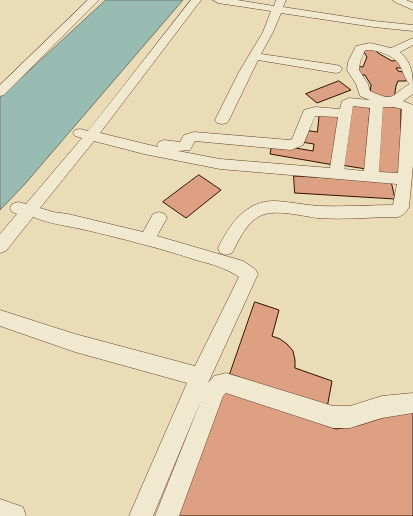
<!DOCTYPE html>
<html>
<head>
<meta charset="utf-8">
<style>
	body { margin:0 }
	canvas { display:block; background:#eadcb6 }
</style>
</head>
<body>
<canvas width="413" height="516"></canvas>
<script>
const g = document.querySelector('canvas').getContext('2d');
g.lineJoin = 'round';
function fillPath(path, color) { g.fillStyle = color; g.fill(path, 'evenodd'); }
function stroke(path, color, width, dash) { g.strokeStyle = color; g.lineWidth = width; g.lineCap = dash ? 'butt' : 'round'; g.setLineDash(dash || []); g.stroke(path); }
const water = new Path2D(`
	M106,0H183L24,185L0,210V98Z`);
fillPath(water, '#98bbb2');
stroke(water, '#6f776b', 1);
const building = new Path2D(`
	M374,48L378,53L392,61L399,60L405,68H396L398,71L408,73L406,81H398L396,86L394,99L370,94L371,85L365,75H357L355,66L363,67L367,57L362,49Z
	M339,81L351,90L317,103L306,94Z
	M349,104L370,108L366,169L341,165Z
	M380,105L401,108L400,177L376,173Z
	M320,111L341,115L334,165L270,154L272,144L313,151L314,144L301,142L304,130L317,132Z
	M199,175L221,190L186,218L163,202Z
	M294,176L391,181L395,199L295,193Z
	M255,302L279,310L272,336L280,339L287,344L293,351L295,360V368L332,381L327,408L230,374Z
	M222,387L336,429L360,425L413,408V516H178Z`);
fillPath(building, '#dea082');
stroke(building, '#311001', 1);
const minor = new Path2D(`
	M88,0H99L4,95L0,96V85Z
	M191,0H201L100,133L158,147L157,145L159,142L164,140L180,142L184,135L194,132L290,140L292,139L304,110L315,107L340,109L342,101L349,98L370,100L360,96L356,84L347,70L348,62L356,46L370,43L391,48L413,38V45L400,52C413,64 413,76 413,94L403,101L413,105V165L409,207C406,212 404,215 398,217C372,217 344,220 317,218C303,216 279,210 265,214C248,219 240,238 232,253L226,255L220,253L218,248C230,224 246,200 276,201C291,202 305,205 319,206C344,207 369,205 393,205L397,184L220,169L144,154L94,141L40,208L53,212L68,214L143,232L153,214L159,212L165,214L167,218L157,236L243,261L255,269L258,274L208,383L214,376L226,373L333,406H350L382,396L413,393V413L382,418L350,428H333L226,393L223,396L179,516H155L202,398L153,516H129L187,383L75,352L0,326V310L75,334L195,366L239,277C226,268 211,264 196,260C160,248 123,239 86,230C68,226 50,224 33,217L6,251L0,253V234L17,214L12,212L10,208L12,204L18,202L26,204L82,138L75,136L73,133L75,130L80,129L88,131ZM365,50C376,49 393,55 399,64C403,71 405,80 410,84C390,95 396,103 370,91L368,84L359,70L360,62ZM353,106L370,108L364,171L344,169ZM383,107H393L402,109L398,173L379,172ZM315,116L338,117L330,168L220,159L178,151L190,150L195,141L291,150L303,145Z
	M213,0H237L274,6L276,0H286L283,7L374,21L413,25V31L374,27L281,13L273,32L261,54L336,65L340,66L342,69L340,72L336,73L258,60L229,120L227,123L222,124L217,123L215,120L239,72L263,32L271,11L218,3Z
	M393,0H406L413,3V10L395,2Z
	M0,499L23,507L26,516H0Z`);
stroke(minor, '#5f432e', 1);
fillPath(minor, '#f1e8d0');
</script>
</body>
</html>
